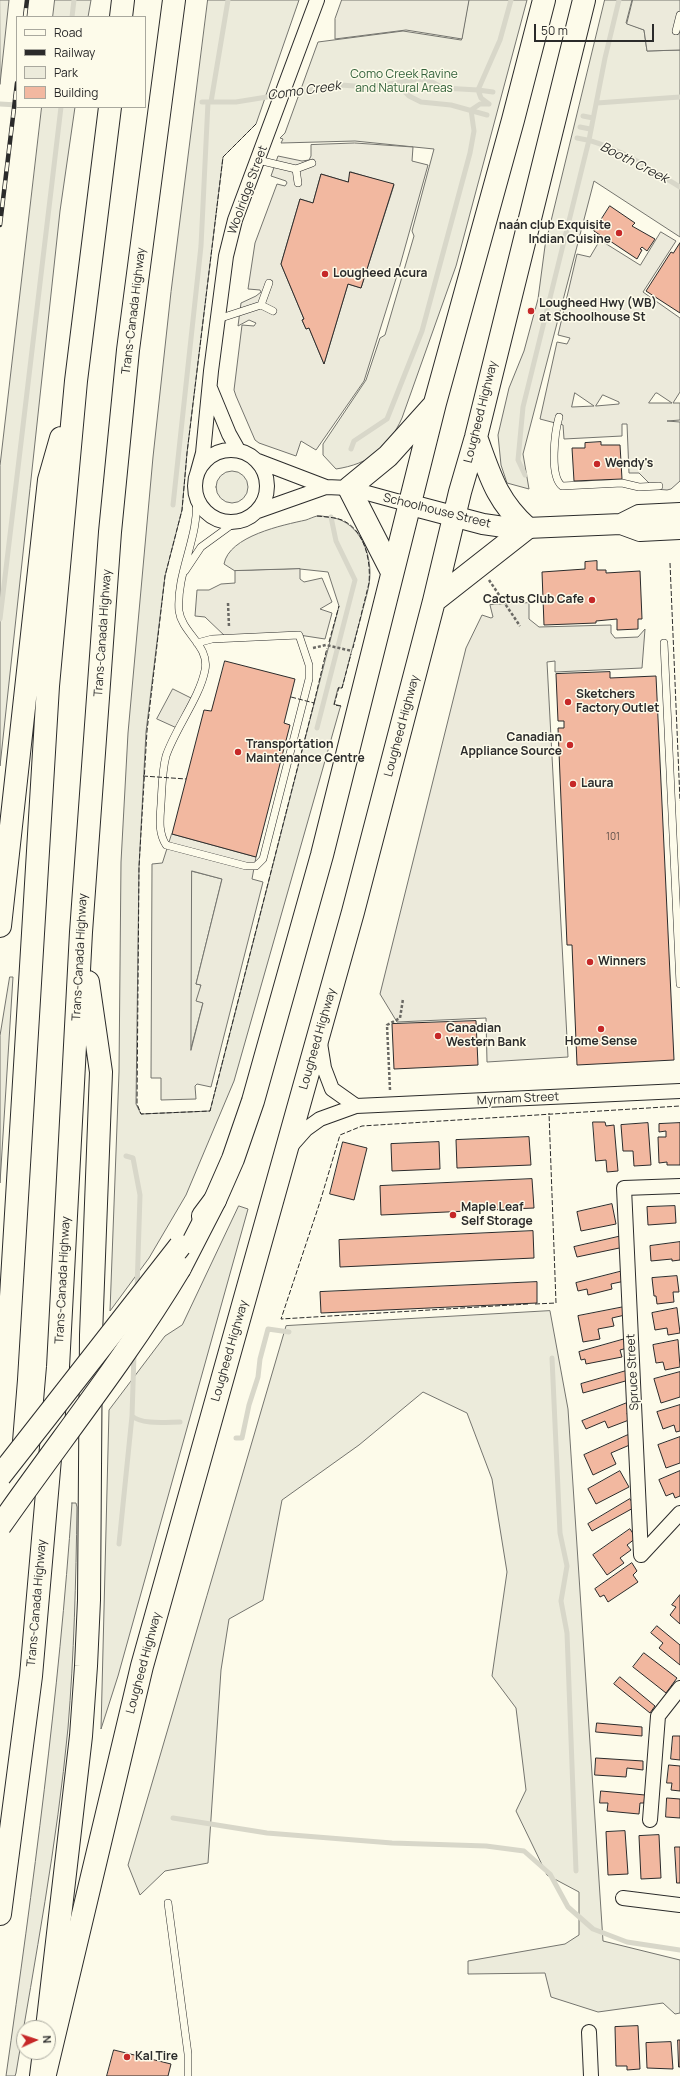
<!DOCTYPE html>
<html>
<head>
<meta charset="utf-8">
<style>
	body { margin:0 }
	#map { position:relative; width:680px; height:2076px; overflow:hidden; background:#fdfbea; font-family:Manrope,sans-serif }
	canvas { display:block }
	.legend { position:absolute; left:16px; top:16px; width:130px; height:92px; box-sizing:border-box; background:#fdfbea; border:1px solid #a9a89e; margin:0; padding:5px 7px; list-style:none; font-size:12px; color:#2b2b2b }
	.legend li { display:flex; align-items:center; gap:8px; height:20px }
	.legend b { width:20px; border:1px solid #a9a89e }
	.north { position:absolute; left:16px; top:2020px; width:40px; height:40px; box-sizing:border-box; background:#fdfbea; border:1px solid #a9a89e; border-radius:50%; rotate:87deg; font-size:11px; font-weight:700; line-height:16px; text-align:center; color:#2b2b2b }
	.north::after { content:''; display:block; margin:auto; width:14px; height:18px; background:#c62828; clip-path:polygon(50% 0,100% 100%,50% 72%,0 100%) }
	.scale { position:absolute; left:534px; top:24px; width:120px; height:18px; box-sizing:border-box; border:2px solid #2b2b2b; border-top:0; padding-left:5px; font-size:12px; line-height:14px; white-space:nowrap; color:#2b2b2b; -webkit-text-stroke:3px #fdfbea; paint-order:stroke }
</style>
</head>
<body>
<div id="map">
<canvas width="680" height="2076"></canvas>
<ul class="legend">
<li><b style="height:5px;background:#fdfbea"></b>Road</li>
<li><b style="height:5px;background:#2b2b2b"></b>Railway</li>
<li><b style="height:11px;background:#ecebdb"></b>Park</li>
<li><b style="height:11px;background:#f2b8a0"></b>Building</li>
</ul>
<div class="north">N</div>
<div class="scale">50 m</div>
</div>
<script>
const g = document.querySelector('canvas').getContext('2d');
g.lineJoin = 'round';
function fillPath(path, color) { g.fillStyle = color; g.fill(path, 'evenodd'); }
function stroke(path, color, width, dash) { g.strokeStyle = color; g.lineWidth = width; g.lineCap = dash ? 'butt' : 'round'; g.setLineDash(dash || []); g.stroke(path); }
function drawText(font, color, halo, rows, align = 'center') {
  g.font = font + ' Manrope,sans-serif'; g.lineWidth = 3; g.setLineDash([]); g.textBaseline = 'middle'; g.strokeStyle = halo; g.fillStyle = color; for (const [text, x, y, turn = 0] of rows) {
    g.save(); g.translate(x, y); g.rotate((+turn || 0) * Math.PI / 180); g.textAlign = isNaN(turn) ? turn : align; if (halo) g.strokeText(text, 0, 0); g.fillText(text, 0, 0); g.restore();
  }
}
const green = new Path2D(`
	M0,0H9L0,84Z
	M55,0H91L88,17H53Z
	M208,0H299L256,124L223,157L187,453L182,510L165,576L146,732L139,867L136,1104L141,1114L210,1111L339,606L328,572L300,569L235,571L224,564C229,536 283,525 306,520C309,519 313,517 317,516C320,515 325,517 329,517C356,520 370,547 370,573C370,588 364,603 361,617C354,641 348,665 342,688H338L334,704L341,706L340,708L234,1081L186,1195L149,1258L110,1311L119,1072L121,862L128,733L153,457L171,292Z
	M469,0H527L456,266L402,418C388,449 369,464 336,469L323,455V444L366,380L380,338L385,335L414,236L412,231L434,149L355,141L281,143L283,139L280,138L285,133L318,42L403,31L461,40Z
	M605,0H632L626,23L644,30L647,51L680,50V237L594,181L523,454L529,489L507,483L501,465L498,435L509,388L524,351L538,299L545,246Z
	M42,107H75L60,211L0,766V466Z
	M216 487a16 16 0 1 1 32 0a16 16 0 1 1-32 0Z
	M191,871L222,879L196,984L201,985L203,1003L190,1052Z
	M10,977H13L0,1183V1036Z
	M239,1206L248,1209L118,1676L101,1729L109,1410L165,1336L182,1325Z
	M550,1311L568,1409L603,1941L680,1960V2013L675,2014L663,2003L598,2012L551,1997L545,1973L468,1974V1961L565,1944L579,1935V1892L547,1875L516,1811L526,1790L516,1708L492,1676L507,1572L492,1479L467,1413L423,1392L359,1445L282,1500L263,1600L229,1619L221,1670L208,1863L165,1871L140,1895L128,1865L286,1326Z
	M72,1503H76L77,1507C76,1581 74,1655 68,1728C57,1844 35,1959 16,2073L15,2076H6C33,1886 59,1694 72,1503Z`);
fillPath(green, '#ecebdb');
stroke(green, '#74746e', 1);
const parking = new Path2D(`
	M342,0H469L462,39L406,30L335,39V19Z
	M633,0H680V50L647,51L644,30L627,24Z
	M355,143L413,147L412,161L428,165L399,269L364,381L316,450L301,441L296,456L259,443L255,440L236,396L234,390L242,325L254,326L256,323L249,320L238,326L241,303L256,296L261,292L260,290L248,289L255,243L277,184L285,186L287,183L286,181L271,176L278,156L302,161L309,160L311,156V145ZM351,172L394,185L361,288L348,284L324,364L309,328L306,329L302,320L304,319L281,264L300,199L313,203L321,174L348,182Z
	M661,232L676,241L643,292L680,318V392L673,403H680V420L667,421L680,422V481L671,489L667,490L655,489L639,473H629L627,424H622V436L564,439L563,425L540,419L557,342L567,344L570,338L558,335L577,254L590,257L600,240L640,265ZM575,393L594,406L572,407ZM656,393H657L672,403H649ZM603,395L619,402V404L596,406Z
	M300,569V579L304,582L322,578L332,602L320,609L332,613L325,639L299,635L227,638L205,617L195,616L197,590H209L221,584L235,583V571Z
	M529,603V619L539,627L611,625V633L615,638L638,637L645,629L642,668L555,672V661L547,662L568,1057L487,1062L486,1018L397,1022L380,994L466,648L482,615L491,618L493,617L490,605Z
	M173,689L193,699L179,729L157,719Z
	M172,834L256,857L252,879L263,882L211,1087L197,1084L195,1086L196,1099L161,1100V1078H151L152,864L162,863ZM192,871L222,879L196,984L201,985L196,1001L203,1003L191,1050Z`);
fillPath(parking, '#eceadb');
stroke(parking, '#74746e', 1);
stroke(new Path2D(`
	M72,17L74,0
	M396,83L419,79L432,82L443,88L478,90L500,40L511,0
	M478,90L481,98L489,104
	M478,90L493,92
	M202,102H236L341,85L367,87L396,83L409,96L421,102L451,105L487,115
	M211,102L228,0
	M597,103L680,97
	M0,104L17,105
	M471,110L480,104H489
	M583,116L593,118
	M580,127L590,129
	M577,138C612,143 650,169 680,187
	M351,449L354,441L387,419L422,331L470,153L474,131L471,110
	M525,475L518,460L523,407L589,140L605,58L619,0
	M173,505L201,246L208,102
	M0,619L61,107
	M317,728L355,580L336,541L331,517
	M126,1156L133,1158L140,1195L137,1290
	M134,1354L132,1416C142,1425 167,1422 180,1422
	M552,1358L560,1533L567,1566L561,1601L567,1633L576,1871
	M236,1438H242L249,1405L258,1377L260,1359L268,1329L289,1332
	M119,1544L132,1416
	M173,1818L267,1833L392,1843L486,1846L524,1851L550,1874L568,1907L593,1929L627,1942L680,1950`), '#d8d7c9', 5);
const building = new Path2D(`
	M350,172L394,184L361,288L348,284L324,364L309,328L306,329L302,320L304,319L281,264L300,199L313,203L321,174L348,182Z
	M610,206L635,223L632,226L655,239L647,251L642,247L640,249L642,250L637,259L610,241L608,244L601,240L603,237L594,231Z
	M680,243V313L646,291L671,252L673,253Z
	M601,442V445H620L622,479L574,481L572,448H585V443Z
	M597,561V570H606V573L640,571L642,619H638V629L617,630V619L596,621V623L544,625L542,572L585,569V562Z
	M225,661L295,679L284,723L290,725L256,857L172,834L204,710L211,711Z
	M610,672V678L656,676L674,1060L577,1065L572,945H567L558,728H564V721H558L556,674Z
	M476,1021L478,1065L394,1069L392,1024Z
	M593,1122H605L606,1126L614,1125L618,1171L607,1172L606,1160L596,1161Z
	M648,1123L651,1165L634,1166L633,1151H623L621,1125Z
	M680,1123V1165H667V1162L659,1163L658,1137H666V1131L659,1132V1124Z
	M529,1137L531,1165L457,1168L456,1140Z
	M343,1142L367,1148L354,1200L330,1194Z
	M439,1142L440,1169L392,1171L391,1144Z
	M532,1179L534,1208L381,1215L380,1186Z
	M612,1204L616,1224L581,1231L577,1212Z
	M675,1206L676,1223L648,1225L647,1207Z
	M533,1231L534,1258L340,1267L339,1240Z
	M622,1236L624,1247L577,1257L574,1247Z
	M680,1242V1260L672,1261V1259L651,1261L650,1246Z
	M623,1271L625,1281L611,1284L612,1289L588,1295L587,1289L578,1291L576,1283Z
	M677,1276L679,1292H673L674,1302L657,1304L656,1296H654L652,1278Z
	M537,1282V1303L321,1313L320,1292Z
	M624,1307L625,1315L612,1318L614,1326L598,1329L600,1339L583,1342L578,1316Z
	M677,1308L680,1333L668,1335L667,1328L655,1330L652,1313Z
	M625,1339L627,1348L620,1350L622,1357L586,1364L585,1359L581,1360L579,1352Z
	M678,1340L680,1367L665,1370L663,1362L656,1363L653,1345Z
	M626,1371L629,1380L583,1393L581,1384Z
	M680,1372V1397L661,1403L654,1379Z
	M627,1403L630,1411L627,1413L629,1420L608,1428L605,1421L586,1429L582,1421Z
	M680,1405V1431L676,1432L674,1425L663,1429L657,1412Z
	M628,1435L632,1444L611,1453L616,1464L593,1475L584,1455Z
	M680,1437V1463L666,1468L658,1445Z
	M620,1471L629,1487L596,1504L588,1489Z
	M680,1471V1496L675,1498L673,1493L666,1496L659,1480Z
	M630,1499L635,1507L592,1531L588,1524Z
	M630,1529L636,1538L627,1545L631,1550L620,1558L624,1563L607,1575L593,1555Z
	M632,1563L637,1571L633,1575L638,1582L608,1602L604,1595L600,1597L595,1589Z
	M680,1595V1624L670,1615L676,1607L672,1605Z
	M657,1626L680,1645V1665L659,1648L663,1643L651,1633Z
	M644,1653L677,1678L666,1693L633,1667Z
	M620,1677L655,1706L650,1713L614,1684Z
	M597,1723L642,1727V1736L596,1732Z
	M673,1736H680V1760L671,1759Z
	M596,1758L643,1761V1770L627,1768L626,1777L595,1775Z
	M669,1765L680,1766V1791L671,1790L672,1783H667Z
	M601,1791L645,1795L644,1803H640L639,1814L607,1811L608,1803H600Z
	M667,1798L680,1799V1818L666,1817Z
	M625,1831L628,1874L608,1875L606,1832Z
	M659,1835L661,1878L641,1879L639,1836Z
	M675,1847H680V1883H677Z
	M638,2026L640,2069L627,2070V2066H616L615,2027Z
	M678,2040H680V2067H679Z
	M671,2042L673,2069L647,2068L646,2043Z
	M114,2050L171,2064L168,2076H107Z`);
fillPath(building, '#f2b8a0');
stroke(building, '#2b2b2b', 1);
const lane = new Path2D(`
	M676,31L680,15
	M258,160L296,169L312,163
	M296,169L298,183
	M261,305L269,283
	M218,319L261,305L273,311
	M559,417C555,431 549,476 562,486L622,483L639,487L659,486
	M196,498C200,536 176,572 179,611C182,633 210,646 205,670C200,697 175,729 166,756C162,771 162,788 161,804C160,819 158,832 166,845L246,866H256L263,859L309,679V665L299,635L212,639L197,643
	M185,571L201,547L234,523
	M664,643L680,984
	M168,1903L188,2054V2076`);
const street = new Path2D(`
	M210,388L229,434L238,450
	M195 486a36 36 0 1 1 72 0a36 36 0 1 1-72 0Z
	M258,461L326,487L349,488L411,505
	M198,471L203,453L211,371L226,256L235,220L317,0
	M258,511L326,487
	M320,1043L324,1068L332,1089L356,1106
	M290,1147L306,1129L320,1119L356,1106L680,1091
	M641,1555L624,1188L680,1186
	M641,1555L680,1513
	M650,1820L658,1716L680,1688
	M623,1898L680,1905
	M589,2032L591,2076`);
const secondary = new Path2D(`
	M411,505L483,524L504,527L527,528L621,524L640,531L680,529
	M621,524L639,515L680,513`);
const primary = new Path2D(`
	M392,572L349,488L388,456L433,406
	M434,601L527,528C496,500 490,475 476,437
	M203,1216L215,1200L233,1159L253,1101L322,855L435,403L513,120L544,0
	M45,2074L142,1666L353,912L434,601L460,492L476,437L584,0`);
const highway = new Path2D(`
	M121,17L123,0
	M0,926L49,480L61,438
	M180,1268L215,1200
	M0,1453L6,1379L48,686L76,381L110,107
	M0,1914L31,1676L58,1367L81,932L110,532L128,350L174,0
	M47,2028L81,1736L86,1666L89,1600L91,1335L101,1072L88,982
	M41,2076L44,2052`);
stroke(lane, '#2b2b2b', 8);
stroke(street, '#2b2b2b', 16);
stroke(secondary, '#2b2b2b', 22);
stroke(primary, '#2b2b2b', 24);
stroke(highway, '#2b2b2b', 24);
stroke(new Path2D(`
	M489,580L520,626
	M228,603L229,627
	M313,648L326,645L352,651
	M390,1090L387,1025L400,1018L403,999`), '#6a6964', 2.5, [3, 2]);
stroke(lane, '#fdfbea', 7);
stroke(street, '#fdfbea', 14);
stroke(secondary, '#fdfbea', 20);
stroke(primary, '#fdfbea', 22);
stroke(highway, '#fdfbea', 22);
const rail = new Path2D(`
	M25,17L27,0
	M0,225L17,83`);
stroke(rail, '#2b2b2b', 4.5);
stroke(rail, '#fdfbea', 3, [9]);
const primaryBridge = new Path2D(`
	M0,1476L180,1246`);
const highwayBridge = new Path2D(`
	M0,1526C60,1440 126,1358 180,1268`);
stroke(primaryBridge, '#2b2b2b', 24, []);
stroke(highwayBridge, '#2b2b2b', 24, []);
stroke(primaryBridge, '#fdfbea', 22);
stroke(highwayBridge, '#fdfbea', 22);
stroke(new Path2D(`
	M256,124L223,157L187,453L182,510L165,576L147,731L139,867L137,1104L141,1114L210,1111L314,703L291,697
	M317,516C325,517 334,517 342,520C365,530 371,561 369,583L353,648
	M670,563L680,801
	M329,642L339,606
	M314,703L327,648
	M341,706L334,705L339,687L342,688L351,654
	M143,776L186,779
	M528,1304L281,1319L320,1202L340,1135L362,1126L680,1106
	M535,1304L556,1303L549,1113`), '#2b2b2b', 1, [5, 2]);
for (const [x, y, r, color] of [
	[619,233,4,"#c62828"],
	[325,274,4,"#c62828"],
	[531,311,4,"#c62828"],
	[597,464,4,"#c62828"],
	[592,600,4,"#c62828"],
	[568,702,4,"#c62828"],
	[570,745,4,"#c62828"],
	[238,752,4,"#c62828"],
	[573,784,4,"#c62828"],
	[590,962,4,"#c62828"],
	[601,1029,4,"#c62828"],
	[438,1036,4,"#c62828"],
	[453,1215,4,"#c62828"],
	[127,2057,4,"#c62828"]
]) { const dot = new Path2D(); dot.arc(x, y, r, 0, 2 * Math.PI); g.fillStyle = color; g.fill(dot); stroke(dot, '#fdfbea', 1.5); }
drawText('10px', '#5d4e48', null, [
	["101",613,837]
]);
drawText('12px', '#34623c', '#fdfbea', [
	["Como Creek Ravine",404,75],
	["and Natural Areas",404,89]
]);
drawText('12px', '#2b2b2b', '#fdfbea', [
	["Woolridge Street",248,190,-70],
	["Trans-Canada Highway",134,311,-83],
	["Lougheed Highway",481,412,-76],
	["Schoolhouse Street",437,511,14],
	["Trans-Canada Highway",103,633,-86],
	["Lougheed Highway",402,726,-75],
	["Trans-Canada Highway",80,957,-87],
	["Lougheed Highway",318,1039,-74],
	["Myrnam Street",518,1099,-3],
	["Trans-Canada Highway",63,1280,-87],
	["Lougheed Highway",230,1351,-74],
	["Spruce Street",633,1372,-93],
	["Trans-Canada Highway",37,1603,-85],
	["Lougheed Highway",144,1663,-75]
]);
drawText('bold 12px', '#2b2b2b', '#fdfbea', [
	["naán club Exquisite",611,226,"right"],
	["Indian Cuisine",611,240,"right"],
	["Lougheed Acura",333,274],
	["Lougheed Hwy (WB)",539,304],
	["at Schoolhouse St",539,318],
	["Wendy's",605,464],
	["Cactus Club Cafe",584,600,"right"],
	["Sketchers",576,695],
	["Factory Outlet",576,709],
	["Canadian",562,738,"right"],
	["Appliance Source",562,752,"right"],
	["Transportation",246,745],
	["Maintenance Centre",246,759],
	["Laura",581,784],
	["Winners",598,962],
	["Canadian",446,1029],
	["Western Bank",446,1043],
	["Home Sense",601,1042,"center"],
	["Maple Leaf",461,1208],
	["Self Storage",461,1222],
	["Kal Tire",135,2057]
], 'left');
drawText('italic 13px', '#2b2b2b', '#fdfbea', [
	["Como Creek",304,91,-8],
	["Booth Creek",634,163,27]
]);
</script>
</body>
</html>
